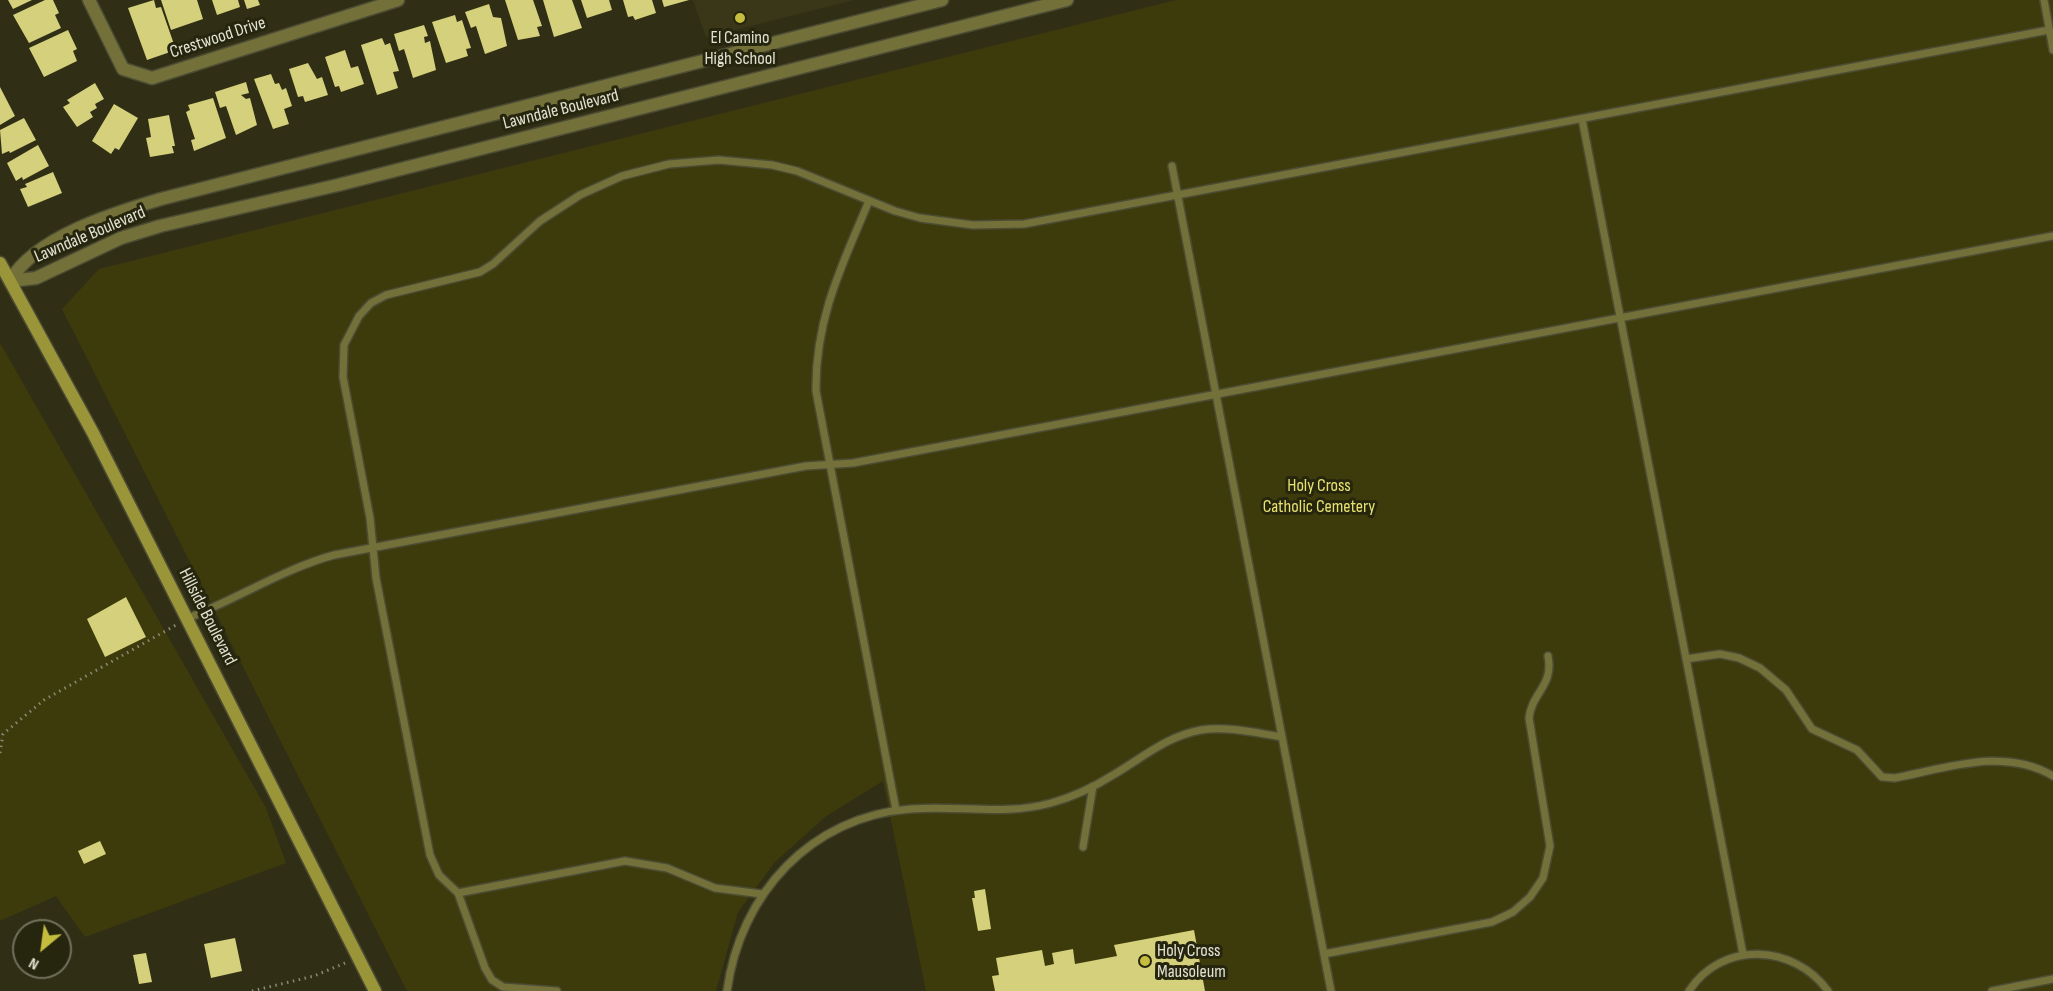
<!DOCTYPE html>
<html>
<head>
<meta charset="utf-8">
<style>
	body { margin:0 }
	#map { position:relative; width:2053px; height:991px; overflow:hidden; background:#302f16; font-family:"Sofia Sans Condensed",sans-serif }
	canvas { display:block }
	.north { position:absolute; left:12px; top:919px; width:60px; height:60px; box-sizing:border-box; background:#26250d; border:2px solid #71715c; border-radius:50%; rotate:209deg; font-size:16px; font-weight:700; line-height:24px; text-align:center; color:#e2e2d3 }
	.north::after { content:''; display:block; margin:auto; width:21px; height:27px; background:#c4bd3e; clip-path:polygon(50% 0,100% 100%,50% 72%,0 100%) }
</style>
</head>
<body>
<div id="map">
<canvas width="2053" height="991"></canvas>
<div class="north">N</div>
</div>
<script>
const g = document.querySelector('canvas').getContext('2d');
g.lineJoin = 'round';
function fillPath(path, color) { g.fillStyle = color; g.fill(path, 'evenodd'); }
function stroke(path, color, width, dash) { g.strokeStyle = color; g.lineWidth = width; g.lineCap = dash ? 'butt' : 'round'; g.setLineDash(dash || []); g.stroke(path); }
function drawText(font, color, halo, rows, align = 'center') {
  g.font = font + ' "Sofia Sans Condensed",sans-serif'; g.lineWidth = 6; g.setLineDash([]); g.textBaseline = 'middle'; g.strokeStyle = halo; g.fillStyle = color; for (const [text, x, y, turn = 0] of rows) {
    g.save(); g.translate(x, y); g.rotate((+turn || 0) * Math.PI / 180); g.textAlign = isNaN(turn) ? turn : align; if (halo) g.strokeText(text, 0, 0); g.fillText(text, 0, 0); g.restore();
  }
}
fillPath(new Path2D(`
	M693,0H854L706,37Z`), '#393718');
fillPath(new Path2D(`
	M1176,0H2053V991H926L883,781L825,817L775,862L738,912L716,991H407L62,309L99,269Z
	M0,343L266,808L286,863L85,937L56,896L0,921Z`), '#3d3b0b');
fillPath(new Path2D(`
	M8,0H32L13,9Z
	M45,0H53L59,13L55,15L61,28L29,43L13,15Z
	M154,0L156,8L161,7L176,50L147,60L128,8Z
	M161,0H197L203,19L171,30Z
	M212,0H238L240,7L217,15Z
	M244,0H258L260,5L247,9Z
	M505,0H533L542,26L537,27L540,36L518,40Z
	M543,0H572L582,28L554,37Z
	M581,0H609L612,10L587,18Z
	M623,0H652L656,13L635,20L633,16L628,17Z
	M662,0H689L664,7Z
	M489,4L493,17L501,18L507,46L485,54L476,26L471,28L465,12Z
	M455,15L457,22L462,20L471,48L466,49L468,56L446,63L432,22Z
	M424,25L428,36L424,37L425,43L430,41L436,70L413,78L404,49L399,51L394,34Z
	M68,30L77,49L73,51L77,61L44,77L29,48Z
	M382,38L385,45L390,43L399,71L393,72L398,88L377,95L361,45Z
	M345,50L351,68L358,66L364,84L341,92L339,86L335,87L325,57Z
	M308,63L317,79L322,77L328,95L305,102L303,96L298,97L289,69Z
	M271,74L275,84L279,83L282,90L286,88L292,106L284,109L289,124L273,129L254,79Z
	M246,82L249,93L241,95L246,99L250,98L257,125L236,135L226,106L220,108L215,92Z
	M95,83L104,99L95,104L97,108L90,112L93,117L77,127L63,107L70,103L67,100Z
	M0,87L15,116L0,125Z
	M213,98L226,138L194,151L191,140L195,139L186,112L190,110L188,105Z
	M114,104L138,118L119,150L115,148L111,154L92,141Z
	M169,115L175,146H172L174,153L150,157L146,138L151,137L148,119Z
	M24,118L36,140L10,153L9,151L2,154L0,130Z
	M38,145L49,166L23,180L22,177L16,181L7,163Z
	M53,172L62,193L28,207L20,189L27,187L25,184Z
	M126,597L146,637L105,657L87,619Z
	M100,841L106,854L84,864L78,851Z
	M985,889L991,929L978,931L972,898H975L974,891Z
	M1194,930L1205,991H995L992,976L999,975L996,958L1042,950L1045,966L1054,964L1052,953L1073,949L1075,964L1117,956L1114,945Z
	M235,938L242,971L211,978L204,944Z
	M146,953L152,982L139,984L133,955Z`), '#d4d07c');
const service = new Path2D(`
	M2044,0L2053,50
	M1582,119L1743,954
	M1172,166L1331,991
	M869,201C842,265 815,319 816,391L896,810
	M188,618C237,599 283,569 334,555L806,466L853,463L2053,236
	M1686,659L1720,654L1739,658L1760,668L1786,690L1812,729L1857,750L1882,777L1895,778C1947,768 2004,747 2053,776
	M1083,847L1093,786
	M458,893L625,861L667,868L715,888L762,894
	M1324,954L1492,922L1513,912L1530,897L1543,878L1550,846L1529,718C1532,692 1554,686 1548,656
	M557,991L503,987L492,980L485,968L458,893L439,875L430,855L376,578L370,518L343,377L344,345L359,316L371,303L386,295L480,272L493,264L540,221L580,195L622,176L669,164L719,160L772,165L797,171L895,211L920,218L973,225L1024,224L2049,30
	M727,991C740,894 811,816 911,809C959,805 1004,816 1051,803C1073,797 1094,787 1113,775C1142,758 1167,736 1201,730C1228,726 1256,733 1282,737
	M1689,991C1722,940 1794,944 1828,991
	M1992,991L2053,979`);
const minor = new Path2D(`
	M89,0L123,69L152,78L398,0`);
const tertiary = new Path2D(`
	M942,0L161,199C114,213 35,237 10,281L36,278L121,238L160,226L338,185L1067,0`);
const secondary = new Path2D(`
	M0,263L93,433L375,991`);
stroke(service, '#4c4c34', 10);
stroke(minor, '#4c4c34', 15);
stroke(tertiary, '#4c4c34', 15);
stroke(secondary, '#4c4c34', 15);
stroke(new Path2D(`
	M0,753L3,734L44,700L176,625
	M252,991L314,976L345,963`), '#898975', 3, [1.5, 4.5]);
stroke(service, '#73703a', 7);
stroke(minor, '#73703a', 12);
stroke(tertiary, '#73703a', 12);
stroke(secondary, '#9a9539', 12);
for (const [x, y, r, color] of [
	[740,18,6,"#c4bd3e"],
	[1145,961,6,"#c4bd3e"]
]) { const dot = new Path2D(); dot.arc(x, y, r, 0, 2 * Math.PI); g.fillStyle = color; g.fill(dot); stroke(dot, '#26250d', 2); }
drawText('18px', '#e2e2d3', '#26250d', [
	["Crestwood Drive",218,38,-18],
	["Lawndale Boulevard",561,110,-14],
	["Lawndale Boulevard",90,235,-23],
	["Hillside Boulevard",207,617,63]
]);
drawText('18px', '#e2e2d3', '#26250d', [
	["El Camino",740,38],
	["High School",740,59],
	["Holy Cross",1157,951,"left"],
	["Mausoleum",1157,972,"left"]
]);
drawText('18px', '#e7e16e', '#26250d', [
	["Holy Cross",1319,486],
	["Catholic Cemetery",1319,507]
]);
</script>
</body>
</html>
